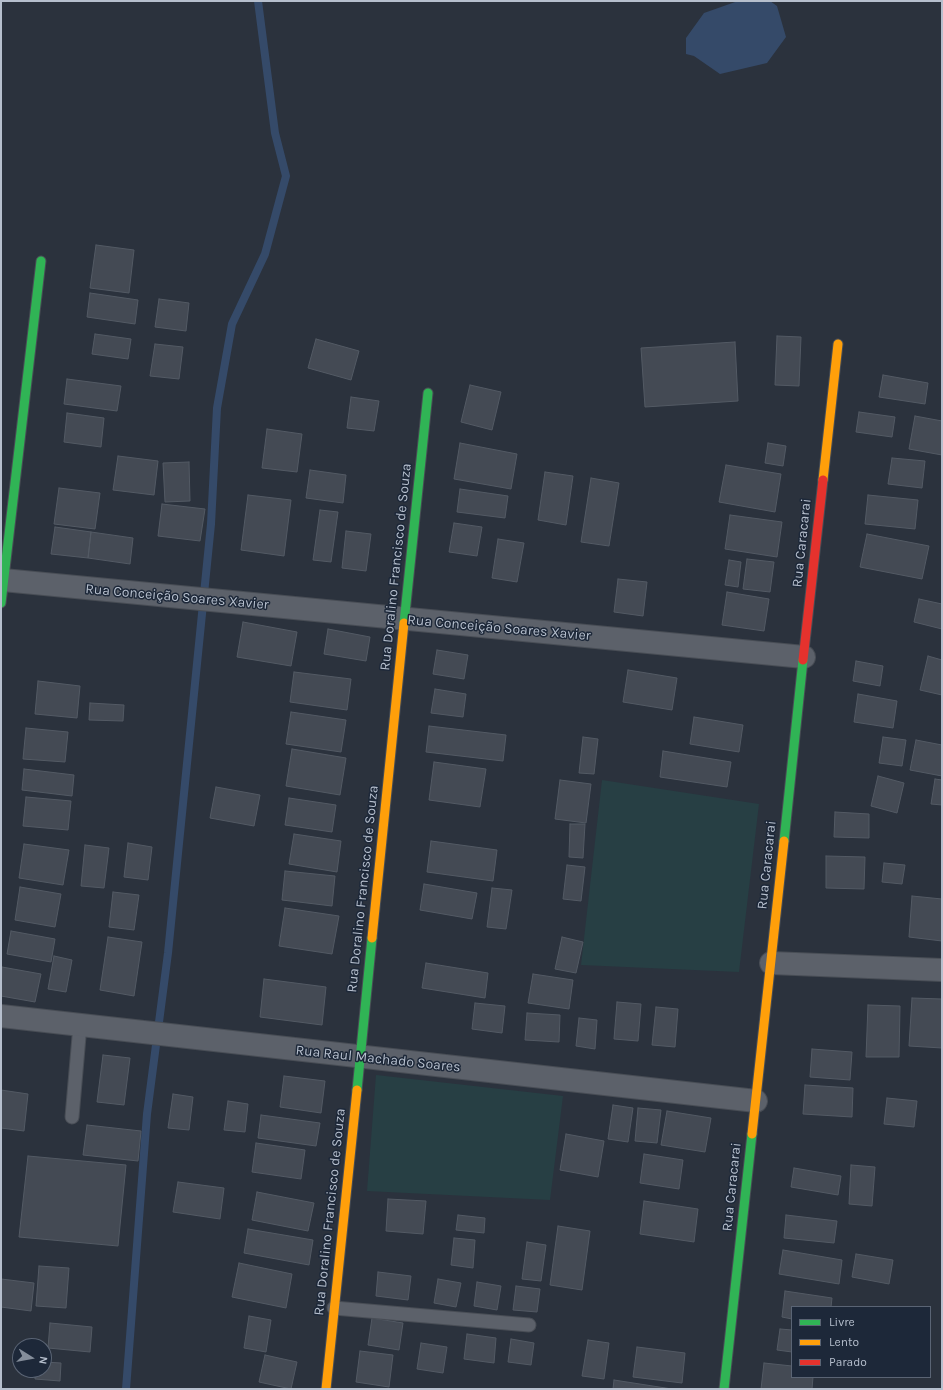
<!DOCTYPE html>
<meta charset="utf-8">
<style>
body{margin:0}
#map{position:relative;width:943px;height:1390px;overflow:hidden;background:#2b323d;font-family:Karla,sans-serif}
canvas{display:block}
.frame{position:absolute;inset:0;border:2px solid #b6bfcd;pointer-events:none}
.legend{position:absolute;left:791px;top:1306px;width:140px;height:72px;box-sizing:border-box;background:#1d2839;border:1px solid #5a6474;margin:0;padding:5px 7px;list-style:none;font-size:12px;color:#b6bfcd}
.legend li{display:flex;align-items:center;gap:8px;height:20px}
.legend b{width:20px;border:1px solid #5a6474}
.north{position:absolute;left:12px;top:1338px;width:40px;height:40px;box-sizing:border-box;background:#1d2839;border:1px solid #5a6474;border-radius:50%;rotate:101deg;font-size:11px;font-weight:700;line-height:16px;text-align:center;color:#b6bfcd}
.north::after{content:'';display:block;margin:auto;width:14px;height:18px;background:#858e9b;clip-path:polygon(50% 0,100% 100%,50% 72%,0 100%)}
</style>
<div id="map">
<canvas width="943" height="1390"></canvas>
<div class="frame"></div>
<ul class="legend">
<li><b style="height:5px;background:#30b455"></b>Livre</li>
<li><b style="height:5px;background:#ff9f0a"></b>Lento</li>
<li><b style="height:5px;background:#e5322d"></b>Parado</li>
</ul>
<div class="north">N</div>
</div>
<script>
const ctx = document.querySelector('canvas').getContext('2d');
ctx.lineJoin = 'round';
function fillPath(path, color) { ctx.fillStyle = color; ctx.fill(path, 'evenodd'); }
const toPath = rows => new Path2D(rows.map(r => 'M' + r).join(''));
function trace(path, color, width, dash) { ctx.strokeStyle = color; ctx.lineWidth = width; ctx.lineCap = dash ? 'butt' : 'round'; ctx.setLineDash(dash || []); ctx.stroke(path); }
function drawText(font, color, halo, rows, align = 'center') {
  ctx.font = font + ' Karla,sans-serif'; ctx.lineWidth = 3; ctx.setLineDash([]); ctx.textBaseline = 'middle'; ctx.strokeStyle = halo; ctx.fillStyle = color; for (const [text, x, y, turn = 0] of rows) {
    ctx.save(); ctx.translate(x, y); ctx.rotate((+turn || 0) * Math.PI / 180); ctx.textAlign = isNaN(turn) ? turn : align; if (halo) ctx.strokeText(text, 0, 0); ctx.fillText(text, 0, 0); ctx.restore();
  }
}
const green = toPath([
 [602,780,759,804,739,972,581,965],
 [376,1075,563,1096,550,1200,367,1191]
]);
const water = toPath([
 [738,1,770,1,777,6,786,37,767,63,720,74,694,56,686,54,686,38,704,13]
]);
const stream = toPath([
 [126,1389,147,1114,168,953,211,524,217,408,232,324,265,254,286,176,275,133,258,1]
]);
const building = toPath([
 [96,245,134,250,129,293,90,288,96,245],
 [90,293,138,300,135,324,87,317,90,293],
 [159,299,189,303,186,331,155,327,159,299],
 [95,334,131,339,128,359,92,354,95,334],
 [777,336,801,337,799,386,775,385,777,336],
 [316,339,359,351,351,380,308,368,316,339],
 [735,342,738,401,645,407,641,348,735,342],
 [155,344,183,347,179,379,150,376,155,344],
 [883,375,928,383,925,404,879,397,883,375],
 [67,379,121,386,117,411,64,404,67,379],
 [470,385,501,392,492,430,461,422,470,385],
 [351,397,379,401,374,431,347,428,351,397],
 [859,412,895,417,892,437,856,432,859,412],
 [67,413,104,418,101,447,64,442,67,413],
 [915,416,942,421,942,455,909,449,915,416],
 [267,429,302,434,297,472,262,468,267,429],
 [460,443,517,454,511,489,454,479,460,443],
 [768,443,786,446,783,466,765,463,768,443],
 [118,456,158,461,154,495,113,490,118,456],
 [892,458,925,461,922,488,888,484,892,458],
 [189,462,190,501,165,502,163,463,189,462],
 [726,465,781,474,775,512,719,502,726,465],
 [310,470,346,475,343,503,306,498,310,470],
 [545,472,573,476,566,525,538,520,545,472],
 [591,478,619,483,609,546,581,542,591,478],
 [59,488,100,493,95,529,54,524,59,488],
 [460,489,508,496,505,518,457,512,460,489],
 [248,495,291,500,284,556,241,550,248,495],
 [868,495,918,500,915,529,865,524,868,495],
 [162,504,205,509,200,541,158,536,162,504],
 [320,510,338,512,331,562,313,560,320,510],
 [730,515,782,522,777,557,725,549,730,515],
 [454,523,482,527,477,556,449,552,454,523],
 [55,527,91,532,88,558,51,554,55,527],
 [346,531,371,534,366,571,342,568,346,531],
 [91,532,133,538,130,564,88,558,91,532],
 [867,534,929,546,922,579,860,567,867,534],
 [498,539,524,543,517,582,492,578,498,539],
 [747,559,774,562,770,592,743,589,747,559],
 [729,560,741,562,738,587,725,585,729,560],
 [618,579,647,582,643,616,614,612,618,579],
 [727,592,769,599,764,631,722,625,727,592],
 [919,599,942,604,942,629,914,622,919,599],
 [243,622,297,632,291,666,237,657,243,622],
 [328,629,370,637,366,661,324,654,328,629],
 [437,650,468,655,464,679,433,674,437,650],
 [928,656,942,660,942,695,920,690,928,656],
 [856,661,883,666,880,686,853,681,856,661],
 [628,670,677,678,672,710,623,702,628,670],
 [294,672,351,679,347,710,290,702,294,672],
 [38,681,80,686,77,718,35,714,38,681],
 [435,689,466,694,463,717,431,713,435,689],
 [858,694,897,701,893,728,854,722,858,694],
 [90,703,124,705,123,721,89,720,90,703],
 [291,712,346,720,341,752,286,744,291,712],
 [694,717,743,725,739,752,690,744,694,717],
 [429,726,506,735,503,761,426,752,429,726],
 [26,728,68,732,65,762,23,759,26,728],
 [583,737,598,739,594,774,579,773,583,737],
 [883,737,906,740,902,766,879,763,883,737],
 [916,740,942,745,942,776,910,770,916,740],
 [292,749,346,758,340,795,286,786,292,749],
 [663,751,731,762,727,787,660,777,663,751],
 [434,762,486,769,480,807,429,800,434,762],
 [24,769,74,775,72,796,22,790,24,769],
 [878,776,904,783,897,813,871,806,878,776],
 [935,779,942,780,942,805,931,804,935,779],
 [560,780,591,784,586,823,555,819,560,780],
 [216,787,260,795,254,826,210,818,216,787],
 [26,797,71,801,68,830,23,826,26,797],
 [289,798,336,805,332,832,285,825,289,798],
 [835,812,869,814,869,838,834,837,835,812],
 [570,824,585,824,583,858,569,857,570,824],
 [294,834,341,841,337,872,289,864,294,834],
 [431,841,497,850,493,881,427,872,431,841],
 [128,843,152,847,148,880,124,877,128,843],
 [24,844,69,850,63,885,19,878,24,844],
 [85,845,109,848,104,888,81,886,85,845],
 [826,856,865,857,864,889,826,888,826,856],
 [884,863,905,865,902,884,882,882,884,863],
 [567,865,585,867,581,901,563,899,567,865],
 [285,871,335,876,332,906,282,900,285,871],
 [424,884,477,893,472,919,420,910,424,884],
 [20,887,61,894,55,927,15,920,20,887],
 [492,888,512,890,506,929,487,927,492,888],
 [113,892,139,895,134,930,109,927,113,892],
 [912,896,942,899,942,941,909,937,912,896],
 [285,908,339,916,332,954,279,946,285,908],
 [11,931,55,939,51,962,7,954,11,931],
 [108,937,142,942,134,996,100,990,108,937],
 [562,937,583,942,576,973,555,969,562,937],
 [54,956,72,960,66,992,48,989,54,956],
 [426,963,488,973,485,998,422,988,426,963],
 [2,967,41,974,35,1002,1,996,2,967],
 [533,974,573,980,569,1009,528,1003,533,974],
 [264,979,326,987,322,1025,260,1017,264,979],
 [912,998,942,999,942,1048,909,1046,912,998],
 [617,1002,641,1004,638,1041,614,1039,617,1002],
 [475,1003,505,1006,502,1033,472,1029,475,1003],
 [868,1005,900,1006,899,1057,866,1057,868,1005],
 [656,1007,678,1009,675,1047,652,1045,656,1007],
 [527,1013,560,1015,559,1042,525,1040,527,1013],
 [579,1018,597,1020,595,1049,576,1046,579,1018],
 [812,1049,852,1052,850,1080,810,1077,812,1049],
 [103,1055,130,1058,124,1105,97,1102,103,1055],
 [284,1076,325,1081,321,1113,280,1107,284,1076],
 [805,1085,853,1088,852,1117,803,1114,805,1085],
 [1,1090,28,1094,24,1131,1,1128,1,1090],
 [173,1094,193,1097,189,1130,168,1128,173,1094],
 [887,1098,917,1101,914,1127,884,1124,887,1098],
 [228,1101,248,1104,245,1132,224,1130,228,1101],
 [613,1105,633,1108,628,1142,608,1139,613,1105],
 [638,1108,661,1110,657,1143,635,1141,638,1108],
 [667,1111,711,1118,705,1152,661,1145,667,1111],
 [261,1115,320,1123,316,1146,258,1138,261,1115],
 [87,1125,141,1131,138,1161,83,1155,87,1125],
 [566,1134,604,1141,598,1177,560,1170,566,1134],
 [256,1143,305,1150,301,1179,252,1172,256,1143],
 [644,1154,683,1160,679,1189,640,1183,644,1154],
 [28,1156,126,1165,118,1246,19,1237,28,1156],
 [851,1165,875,1167,872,1206,849,1204,851,1165],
 [794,1168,841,1176,838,1195,791,1187,794,1168],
 [178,1182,224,1188,220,1219,173,1212,178,1182],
 [257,1192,314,1203,308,1231,252,1220,257,1192],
 [388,1199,426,1201,423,1234,386,1231,388,1199],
 [644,1201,698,1209,694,1242,640,1234,644,1201],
 [458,1215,485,1218,484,1233,456,1230,458,1215],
 [786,1215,837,1221,834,1243,784,1238,786,1215],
 [558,1226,590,1231,582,1290,550,1285,558,1226],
 [248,1229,313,1240,309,1265,244,1253,248,1229],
 [454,1238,475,1240,473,1268,451,1265,454,1238],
 [527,1242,546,1245,541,1281,522,1279,527,1242],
 [783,1250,842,1260,839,1284,779,1274,783,1250],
 [856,1254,893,1260,889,1284,852,1277,856,1254],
 [239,1263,292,1274,286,1308,232,1297,239,1263],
 [39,1266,69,1268,66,1308,36,1306,39,1266],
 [378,1272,411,1276,408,1300,376,1296,378,1272],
 [1,1279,34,1283,31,1311,1,1307,1,1279],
 [438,1279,461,1283,456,1307,434,1303,438,1279],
 [477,1282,501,1286,497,1310,474,1306,477,1282],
 [516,1286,540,1289,537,1312,513,1310,516,1286],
 [785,1291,832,1298,831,1307,792,1307,792,1319,782,1317,785,1291],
 [249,1316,271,1320,266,1352,244,1348,249,1316],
 [372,1318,403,1323,399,1350,368,1345,372,1318],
 [50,1323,92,1327,90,1352,48,1348,50,1323],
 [780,1329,792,1330,792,1352,777,1350,780,1329],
 [467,1334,496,1338,494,1363,464,1359,467,1334],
 [511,1339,534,1343,531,1365,508,1362,511,1339],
 [588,1340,609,1343,604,1379,582,1376,588,1340],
 [421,1343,447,1347,443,1373,417,1369,421,1343],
 [637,1347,685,1353,682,1383,633,1377,637,1347],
 [360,1351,393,1355,389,1387,356,1382,360,1351],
 [265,1355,297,1362,291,1389,259,1382,265,1355],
 [44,1362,61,1363,60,1381,35,1379,35,1370,44,1370,44,1362],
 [764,1363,792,1366,792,1377,813,1377,812,1389,761,1389,764,1363],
 [614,1380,672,1389,613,1389,614,1380]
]);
const lane = toPath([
 [72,1117,80,1025],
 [334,1308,529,1325]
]);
const street = toPath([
 [3,580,804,657],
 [771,963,942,970],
 [1,1016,756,1101]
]);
const fast = toPath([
 [1,603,41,261],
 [404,623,428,393],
 [784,841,803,660],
 [357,1090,372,938],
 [724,1389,752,1134]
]);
const slow = toPath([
 [823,480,838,344],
 [372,938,404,623],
 [752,1134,784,841],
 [326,1389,357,1090]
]);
const jam = toPath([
 [803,660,823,480]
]);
const streetNames = [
 ["Rua Caracarai",802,543,-84],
 ["Rua Doralino Francisco de Souza",396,567,-84],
 ["Rua Conceição Soares Xavier",177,597,5],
 ["Rua Conceição Soares Xavier",499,628,5],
 ["Rua Caracarai",767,865,-84],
 ["Rua Doralino Francisco de Souza",363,889,-84],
 ["Rua Raul Machado Soares",378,1059,6],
 ["Rua Caracarai",732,1187,-84],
 ["Rua Doralino Francisco de Souza",330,1212,-84]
];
fillPath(green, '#273f44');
fillPath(water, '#354a69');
trace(stream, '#354a69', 8);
fillPath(building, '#444a54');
trace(building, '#535a64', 1);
trace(lane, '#484d55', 15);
trace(street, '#484d55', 24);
trace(fast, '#484d55', 11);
trace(slow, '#484d55', 11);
trace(jam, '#484d55', 11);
trace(lane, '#5c616a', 13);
trace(street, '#5c616a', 22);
trace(fast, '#30b455', 9);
trace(slow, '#ff9f0a', 9);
trace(jam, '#e5322d', 9);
drawText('14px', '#b6bfcd', '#1d2839', streetNames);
</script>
